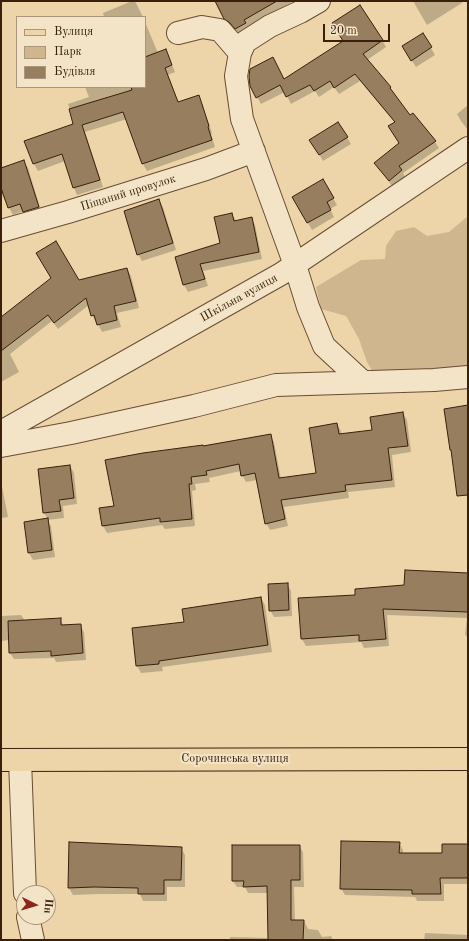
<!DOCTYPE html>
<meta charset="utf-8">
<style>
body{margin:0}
#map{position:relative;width:469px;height:941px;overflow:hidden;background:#edd5a9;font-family:"Old Standard TT",serif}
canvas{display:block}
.frame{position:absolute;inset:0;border:2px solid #3a200c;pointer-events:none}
.legend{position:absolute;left:16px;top:16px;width:130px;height:72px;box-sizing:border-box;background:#f3e4c7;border:1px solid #a9967c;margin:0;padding:5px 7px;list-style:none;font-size:12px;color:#3a200c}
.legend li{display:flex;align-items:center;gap:8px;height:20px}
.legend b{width:20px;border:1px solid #a9967c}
.north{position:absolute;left:16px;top:885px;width:40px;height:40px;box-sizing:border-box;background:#f3e4c7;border:1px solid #a9967c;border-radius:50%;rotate:95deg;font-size:11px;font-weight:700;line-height:16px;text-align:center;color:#3a200c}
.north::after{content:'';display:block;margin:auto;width:14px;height:18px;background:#8f2418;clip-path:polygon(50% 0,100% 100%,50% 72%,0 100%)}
.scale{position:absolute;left:323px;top:24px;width:67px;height:18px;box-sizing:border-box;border:2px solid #3a200c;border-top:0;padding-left:5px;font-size:12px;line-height:14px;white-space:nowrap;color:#3a200c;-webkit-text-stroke:3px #f3e4c7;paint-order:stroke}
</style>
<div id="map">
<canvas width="469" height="941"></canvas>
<div class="frame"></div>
<ul class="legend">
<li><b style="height:5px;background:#edd5a9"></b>Вулиця</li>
<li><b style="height:11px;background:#cfb68e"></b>Парк</li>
<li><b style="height:11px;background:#977e5e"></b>Будівля</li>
</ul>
<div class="north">Пн</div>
<div class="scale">20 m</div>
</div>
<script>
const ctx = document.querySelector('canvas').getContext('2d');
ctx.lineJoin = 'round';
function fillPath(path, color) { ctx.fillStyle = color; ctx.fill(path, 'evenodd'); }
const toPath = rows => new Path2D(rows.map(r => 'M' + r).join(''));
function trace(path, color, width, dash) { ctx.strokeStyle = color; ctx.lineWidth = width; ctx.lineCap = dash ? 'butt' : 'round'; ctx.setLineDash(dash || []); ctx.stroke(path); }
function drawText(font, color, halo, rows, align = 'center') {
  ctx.font = font + ' "Old Standard TT",serif'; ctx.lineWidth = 4; ctx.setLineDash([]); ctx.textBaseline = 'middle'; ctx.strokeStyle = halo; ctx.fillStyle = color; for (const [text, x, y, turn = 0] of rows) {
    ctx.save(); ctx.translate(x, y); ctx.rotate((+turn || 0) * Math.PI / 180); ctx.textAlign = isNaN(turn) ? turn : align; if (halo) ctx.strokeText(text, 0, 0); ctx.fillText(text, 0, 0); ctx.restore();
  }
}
const green = toPath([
 [468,216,468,368,377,379,367,362,359,339,346,316,321,309,316,287,361,260,385,259,386,246,396,231,414,227,427,236,449,232]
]);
const shadow = toPath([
 [132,1,135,1,143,17,104,17,103,13],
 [227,1,292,1,292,2,248,27,249,30,240,35,234,29,229,26,225,18],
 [413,1,461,1,462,3,427,25],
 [145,22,158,53,165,50,169,57,175,72,168,75,179,103,199,96,202,103,212,133,211,134,215,147,147,171,143,164,127,119,85,132,103,187,77,195,74,188,65,161,38,171,34,164,26,141,75,124,68,104,89,97,85,87,145,87],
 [423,34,435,55,416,67,407,53],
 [382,40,386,47,367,60,390,88,410,117,413,115,435,142,439,148,403,173,405,177,393,187,380,170,400,143,395,123,360,81,339,94,334,87,319,97,315,91,291,104,285,92,261,104,257,97,284,80],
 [468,105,468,130,461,121,457,114],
 [338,123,351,144,323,161,311,140],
 [24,162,28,168,42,214,28,218,23,211,13,215,3,197,1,191,1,169],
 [323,181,337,205,330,209,334,217,312,230,293,197],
 [159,201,163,207,176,250,142,261,138,254],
 [232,214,236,221,251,218,255,225,262,259,203,271,208,286,188,292,184,285,176,257,221,244],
 [127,269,131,276,139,308,117,313,121,327,102,332,97,322,96,322,92,315,89,305,58,329,52,321,10,354,19,372,1,382,1,318,78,281],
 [403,413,407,420,411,452,392,455,395,487,348,492,349,498,284,507,288,526,270,530,266,523,257,480,246,482,242,475,241,471,209,478,210,482,195,484,196,490,192,491,195,526,165,529,162,525,107,533,103,526,101,509,115,507,202,446,270,435,274,442,281,479,318,474,337,424,341,431,342,435,373,431],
 [70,466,74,473,77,504,63,506,64,518,47,520,51,526,55,557,33,560,29,553,25,522,48,519,44,513,39,470],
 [1,481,8,517,1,518],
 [468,582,468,639,465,634,467,618,387,615,389,646,364,648,361,642,306,646,302,639,356,596],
 [287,584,291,591,292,616,274,617,270,610],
 [261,598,265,605,272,652,162,667,163,671,141,673,137,666,133,629,185,623],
 [21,615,25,621,60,619,64,626,80,625,84,632,86,660,56,662,54,658,14,659,10,653,9,640,1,641,1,616],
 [399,843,403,850,403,854,442,854,468,845,468,884,444,884,444,901,417,901,415,897,345,895,341,888],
 [299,846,303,852,304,887,294,887,295,921,304,921,308,929,318,930,322,937,331,936,333,940,230,940,230,937,269,938,268,893,248,893,245,887,237,887,233,881],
 [181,848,185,855,185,887,167,887,167,901,143,901,140,894,99,894,73,895,69,888],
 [425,933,468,935,468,940,424,940]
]);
const building = toPath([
 [215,1,277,1,244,20,246,23,235,29,229,22,224,19,215,1],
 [360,5,383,40,363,54,391,87,390,88,410,115,413,113,436,141,399,166,402,170,389,181,374,163,399,143,388,126,395,122,355,74,334,88,330,81,314,91,310,85,286,97,280,85,256,98,250,86,249,76,250,69,273,57,284,79,343,41,332,23,360,5],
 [423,33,432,47,411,61,402,46,423,33],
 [166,49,172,65,165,68,178,102,199,95,209,126,208,127,212,140,142,164,123,112,82,125,100,180,73,188,62,154,33,164,24,141,73,124,69,109,132,90,131,87,145,87,145,57,166,49],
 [338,122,348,137,319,155,309,140,338,122],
 [24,160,39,207,23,212,20,204,8,208,1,188,1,168,24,160],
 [323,179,334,198,327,202,331,210,307,223,292,197,323,179],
 [159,199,173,243,137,255,124,211,159,199],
 [232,213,234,221,252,217,259,252,200,264,205,279,183,285,175,257,220,243,214,217,232,213],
 [56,241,79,280,127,268,136,301,114,306,117,320,97,325,94,315,91,316,86,298,54,323,48,315,1,351,1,317,51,278,36,253,56,241],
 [468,405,468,495,457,496,451,450,450,450,444,409,468,405],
 [403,412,408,446,388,448,392,480,345,485,346,491,281,500,285,519,265,524,255,473,241,476,239,464,206,471,207,475,191,477,192,484,189,484,192,519,160,522,160,518,102,526,99,508,114,506,105,460,143,453,203,445,203,446,271,434,279,478,316,473,309,428,337,423,339,434,372,430,370,417,403,412],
 [70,465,74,498,59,500,61,511,43,513,38,469,70,465],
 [48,518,52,550,28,553,24,522,48,518],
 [405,570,468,573,468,612,383,609,386,639,359,641,359,635,301,639,298,598,355,595,355,589,404,585,405,570],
 [288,583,289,610,269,611,268,584,288,583],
 [261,597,268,645,159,661,159,664,136,666,132,628,184,622,182,609,261,597],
 [61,618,61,625,81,624,83,653,51,656,51,651,9,653,8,621,61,618],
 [341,841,400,842,399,853,442,853,442,844,468,844,468,878,440,878,441,894,412,894,412,890,340,889,341,841],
 [69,842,182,847,181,880,164,880,164,894,138,894,138,888,94,887,68,888,69,842],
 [232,845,300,845,300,880,291,880,291,920,304,920,303,940,268,940,267,886,243,887,244,881,232,881,232,845]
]);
const minor = toPath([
 [319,1,300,12,270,26,245,42,240,53,236,76,242,119,295,265,308,307,324,346,363,382],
 [178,33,202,27,220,30,240,53],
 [1,231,68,212,206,169,254,151],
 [1,432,281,274,468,148],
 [1,446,71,433,194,406,276,385,434,380,468,377],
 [20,760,25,893],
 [28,917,33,940]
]);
const major = toPath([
 [1,760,468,759]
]);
const streetNames = [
 ["Піщаний провулок",128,193,-17],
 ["Шкільна вулиця",239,298,-29],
 ["Сорочинська вулиця",235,759]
];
fillPath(green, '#cfb68e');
fillPath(shadow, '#0003');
fillPath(building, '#977e5e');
trace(building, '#3a200c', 1);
trace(minor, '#674d33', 24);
trace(major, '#3a200c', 24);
trace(minor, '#f3e4c7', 22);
trace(major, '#edd5a9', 22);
drawText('12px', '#3a200c', '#f3e4c7', streetNames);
</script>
